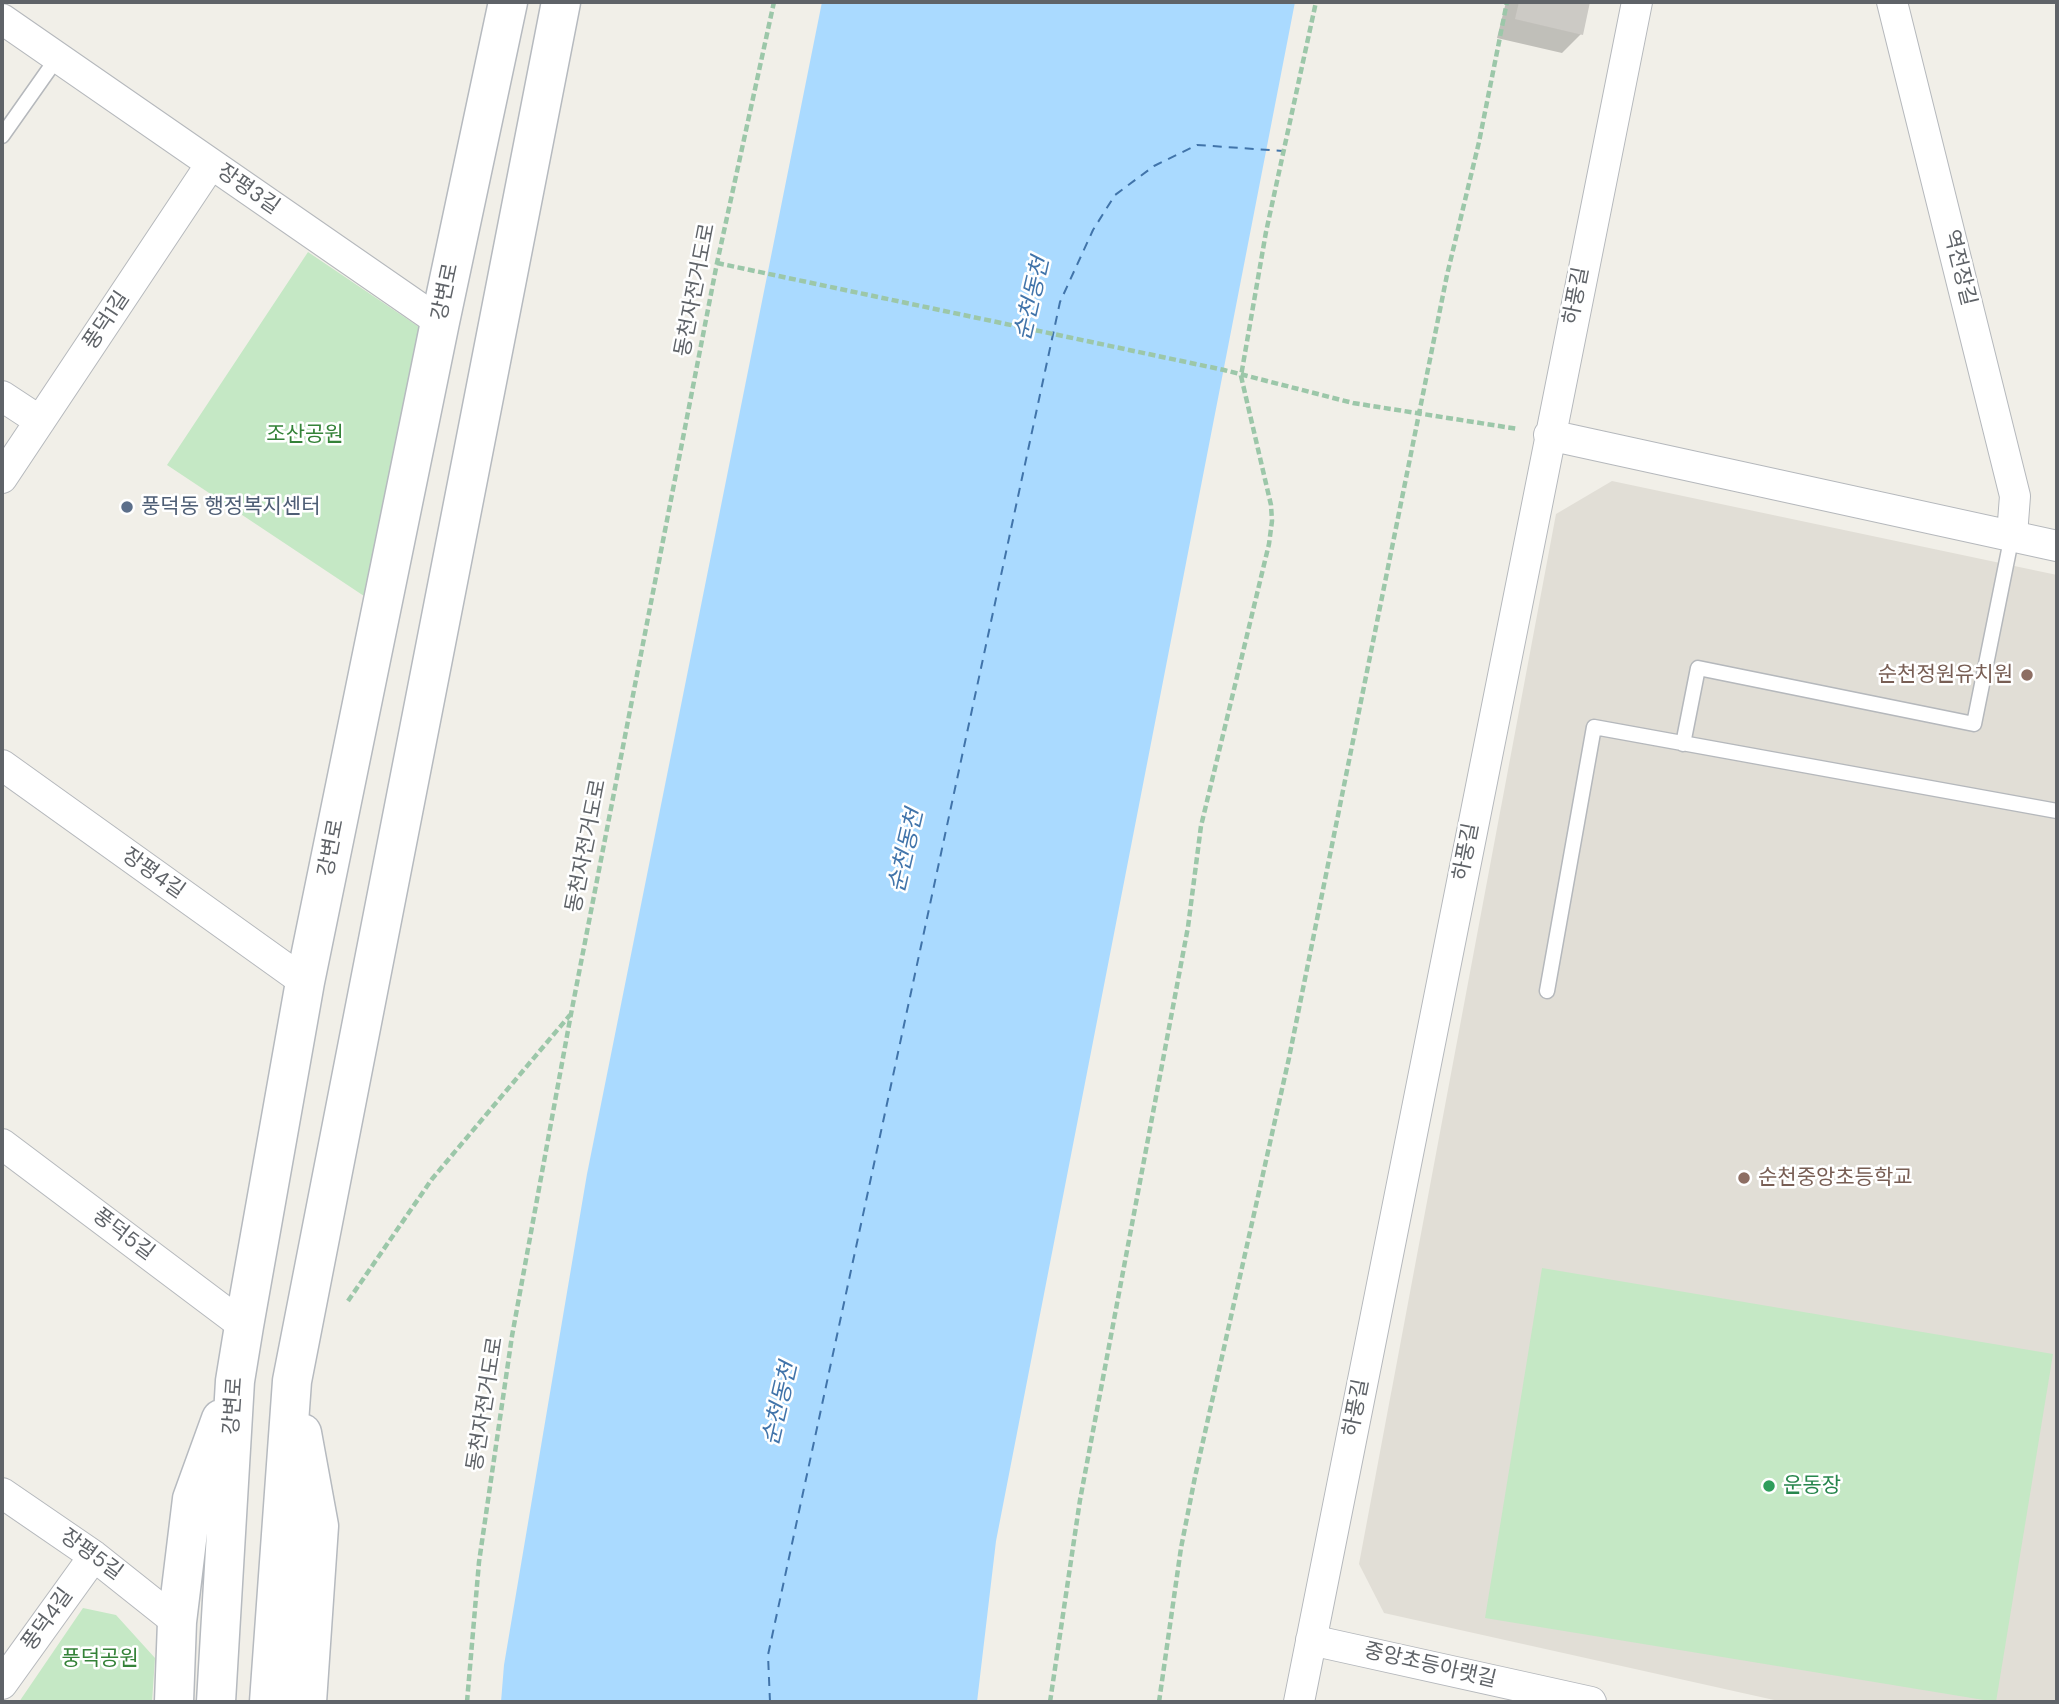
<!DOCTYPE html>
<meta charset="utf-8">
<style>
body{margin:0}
#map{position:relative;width:2059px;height:1704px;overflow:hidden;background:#f1efe8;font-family:"DM Sans",sans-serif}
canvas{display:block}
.frame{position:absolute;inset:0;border:4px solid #5f6368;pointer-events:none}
</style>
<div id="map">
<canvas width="2059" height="1704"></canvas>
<div class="frame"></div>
</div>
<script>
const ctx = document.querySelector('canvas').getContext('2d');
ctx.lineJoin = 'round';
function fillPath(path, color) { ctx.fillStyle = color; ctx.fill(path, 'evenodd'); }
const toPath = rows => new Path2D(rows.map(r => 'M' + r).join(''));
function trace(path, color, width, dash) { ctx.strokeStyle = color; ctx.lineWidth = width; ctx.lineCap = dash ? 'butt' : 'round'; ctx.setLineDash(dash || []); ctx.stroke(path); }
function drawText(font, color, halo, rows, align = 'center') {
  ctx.font = font + ' "DM Sans","Noto Sans KR",sans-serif'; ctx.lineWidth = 5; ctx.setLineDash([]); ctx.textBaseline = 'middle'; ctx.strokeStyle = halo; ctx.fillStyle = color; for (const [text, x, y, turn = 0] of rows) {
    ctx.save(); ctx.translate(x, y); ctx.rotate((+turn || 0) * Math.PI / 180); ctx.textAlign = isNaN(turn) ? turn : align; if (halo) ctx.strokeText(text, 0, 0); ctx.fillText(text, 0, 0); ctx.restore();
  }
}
const education = toPath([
 [1612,481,2057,575,2057,1702,1783,1702,1384,1613,1359,1564,1556,514]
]);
const green = toPath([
 [308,252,428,333,373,602,167,465],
 [1542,1268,2053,1354,1996,1702,1485,1618],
 [83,1608,116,1615,155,1658,152,1702,19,1702]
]);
const water = toPath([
 [822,2,1295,2,996,1541,977,1702,501,1702,504,1665,587,1174]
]);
const shadow = toPath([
 [1506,2,1589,2,1581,34,1562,53,1497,38]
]);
const ferry = toPath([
 [770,1702,768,1655,1060,302,1093,230,1115,195,1154,166,1197,145,1283,151]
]);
const building = toPath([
 [1519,2,1590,2,1583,35,1515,19]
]);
const path = toPath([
 [717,263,1224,370,1353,403,1518,429],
 [348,1301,432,1179,570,1015],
 [467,1702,479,1562,512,1336,571,1014,717,263,774,2],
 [1050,1702,1080,1500,1188,927,1201,826,1269,544,1272,521,1271,505,1241,376,1266,232,1316,2],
 [1159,1702,1181,1548,1195,1477,1289,1058,1447,275,1479,142,1507,2]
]);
const service = toPath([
 [2,136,57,58],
 [1683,744,1698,668,1974,724,2012,535],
 [1547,991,1594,727,2057,811]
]);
const minor = toPath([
 [1892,2,2015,496,2012,535],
 [2,19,440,322],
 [2,396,40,421],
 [1549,435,2057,546],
 [2,478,211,164],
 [2,765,305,982],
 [2,1144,244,1326],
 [2,1493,94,1556,177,1622],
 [1311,1640,1591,1702],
 [2,1684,94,1556],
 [1299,1702,1637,2]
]);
const secondary = toPath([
 [302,1433,319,1526,307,1702],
 [174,1702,177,1622,192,1499,221,1419],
 [216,1702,235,1381,244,1326,305,982,440,322,508,2],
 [269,1702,292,1381,561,2]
]);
const markers = [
 [127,507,7,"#5c6f8a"],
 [2027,675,7,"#8d6e63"],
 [1744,1178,7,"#8d6e63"],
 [1769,1486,7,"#2e9e5b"]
];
const streetNames = [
 ["장평3길",248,190,35],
 ["역전장길",1959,268,76],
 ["동천자전거도로",696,290,-79],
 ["강변로",446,292,-78],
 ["하풍길",1577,296,-79],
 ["풍덕1길",107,321,-56],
 ["동천자전거도로",587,846,-79],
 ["강변로",332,848,-79],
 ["하풍길",1467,852,-79],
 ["장평4길",153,874,35],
 ["풍덕5길",123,1235,37],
 ["동천자전거도로",486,1404,-81],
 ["강변로",234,1406,-86],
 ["하풍길",1357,1408,-79],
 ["장평5길",91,1555,36],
 ["풍덕4길",48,1620,-54],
 ["중앙초등아랫길",1430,1666,13]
];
const parkNames = [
 ["조산공원",305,435],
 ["풍덕공원",100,1659]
];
const serviceNames = [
 ["풍덕동 행정복지센터",141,507]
];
const educationNames = [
 ["순천정원유치원",2013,675],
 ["순천중앙초등학교",1758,1178,"left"]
];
const leisureNames = [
 ["운동장",1783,1486]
];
const waterNames = [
 ["순천동천",1033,299,-77],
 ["순천동천",907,851,-77],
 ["순천동천",781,1404,-77]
];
fillPath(education, '#e1ded6');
fillPath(green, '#c5e8c5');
fillPath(water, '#aadaff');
fillPath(shadow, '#0003');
trace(ferry, '#4174aa', 2, [9, 7]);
fillPath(building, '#cccac5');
trace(service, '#b5b8bc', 17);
trace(minor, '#b5b8bc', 32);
trace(secondary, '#b6babf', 41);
trace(path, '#9cc7a9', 4.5, [7, 3.5]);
trace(service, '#fff', 14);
trace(minor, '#fff', 30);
trace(secondary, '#fff', 38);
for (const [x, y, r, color] of markers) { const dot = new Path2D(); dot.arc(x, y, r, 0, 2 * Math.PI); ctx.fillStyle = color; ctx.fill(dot); trace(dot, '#fff', 2.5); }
drawText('21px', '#5f6368', '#fff', streetNames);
drawText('21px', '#348238', '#fff', parkNames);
drawText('21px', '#4e5e75', '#fff', serviceNames, 'left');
drawText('21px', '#785e54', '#fff', educationNames, 'right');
drawText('21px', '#27864d', '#fff', leisureNames, 'left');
drawText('italic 23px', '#4174aa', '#fff', waterNames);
</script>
